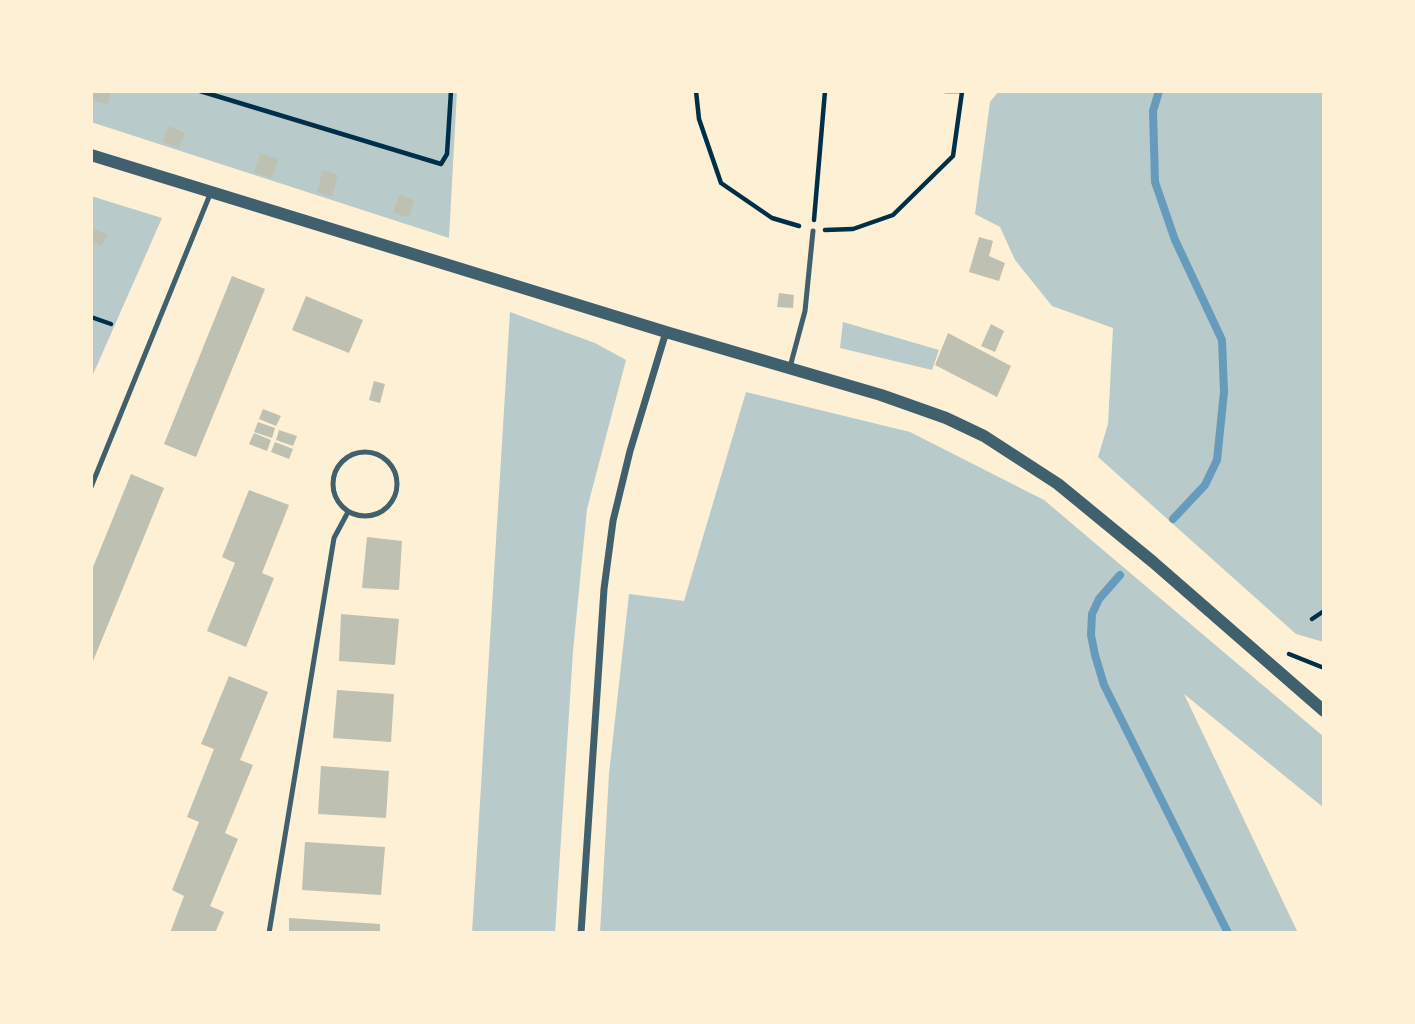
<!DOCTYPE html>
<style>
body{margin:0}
#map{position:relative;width:1415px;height:1024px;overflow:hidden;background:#fdf0d5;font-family:"Exo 2",sans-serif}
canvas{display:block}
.frame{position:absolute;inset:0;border:93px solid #fdf0d5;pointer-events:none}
</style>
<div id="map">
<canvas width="1415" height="1024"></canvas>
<div class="frame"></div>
</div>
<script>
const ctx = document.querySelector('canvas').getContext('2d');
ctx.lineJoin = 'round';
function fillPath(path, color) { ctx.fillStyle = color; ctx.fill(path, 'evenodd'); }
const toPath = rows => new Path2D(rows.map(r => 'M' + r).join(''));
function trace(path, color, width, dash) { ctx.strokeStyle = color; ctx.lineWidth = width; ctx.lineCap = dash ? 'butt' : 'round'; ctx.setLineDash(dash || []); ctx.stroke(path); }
const green = toPath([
 [91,91,457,91,449,238,91,122],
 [999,91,1324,91,1324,642,1296,634,1098,457,1108,424,1113,328,1052,306,1015,260,1000,227,975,214,990,102],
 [91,196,162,218,91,379],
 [510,312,595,343,626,360,587,509,573,651,555,933,472,933],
 [843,322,939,350,932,370,840,348],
 [746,392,910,432,1044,500,1324,737,1324,808,1184,694,1298,933,600,933,609,774,629,594,684,601]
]);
const stream = toPath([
 [1159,91,1153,111,1155,182,1175,240,1222,340,1224,392,1217,460,1205,485,1173,519],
 [1120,575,1099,599,1092,614,1091,635,1095,655,1104,685,1228,933]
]);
const building = toPath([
 [91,91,110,93,108,104,91,100],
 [169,126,185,133,179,148,163,142],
 [261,153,278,159,272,178,254,172],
 [323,170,338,175,332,197,317,192],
 [399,195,414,200,409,217,393,213],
 [94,229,107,234,102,246,91,241],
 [979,237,993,241,989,256,1005,263,999,281,969,272],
 [232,276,265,289,196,457,164,444],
 [779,293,794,295,793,308,777,307],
 [306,296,363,320,349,353,292,330],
 [991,324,1004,331,995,352,981,346],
 [948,333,1011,366,997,397,935,365],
 [374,381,385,384,380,403,369,400],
 [263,409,281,416,276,426,259,419],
 [258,422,275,428,272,438,254,432],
 [279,430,297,436,293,446,276,440],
 [254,433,271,440,267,451,249,444],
 [275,442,293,449,289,459,271,452],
 [131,474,164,488,91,666,91,572],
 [249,490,289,505,262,573,274,578,246,647,207,631,235,563,222,557],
 [367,537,402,541,399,590,362,588],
 [341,614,399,619,395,665,339,661],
 [229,676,268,692,240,760,253,765,225,833,238,839,210,906,224,912,215,933,170,933,184,896,172,890,199,822,187,817,214,749,201,744],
 [337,690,394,694,391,742,333,738],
 [321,766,389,771,386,818,318,814],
 [305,842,385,847,381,895,302,890],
 [289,918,380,924,380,933,289,933]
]);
const path = toPath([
 [200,91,441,164,447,154,451,91],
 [696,91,699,119,721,183,772,218,799,226],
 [945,91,963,91],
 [814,220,825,91],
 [825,230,853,229,893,215,953,156,962,92],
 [91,317,111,324],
 [1312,619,1324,611],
 [1289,654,1324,668]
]);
const service = toPath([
 [790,367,805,311,813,231],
 '333 484a32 32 0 1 1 64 0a32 32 0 1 1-64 0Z',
 [91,487,211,192],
 [269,933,334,538,348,512]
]);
const minor = toPath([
 [581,933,604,589,613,521,630,451,666,332]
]);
const tertiary = toPath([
 [91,155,666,332,881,395,946,418,984,436,1058,484,1153,562,1324,711]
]);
fillPath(green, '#b9caca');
trace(stream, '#669bbc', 8);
fillPath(building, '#bec0b2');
trace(path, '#003049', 4.5);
trace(service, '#3f606c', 5);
trace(minor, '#3f606c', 7);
trace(tertiary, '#3f606c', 12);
</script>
